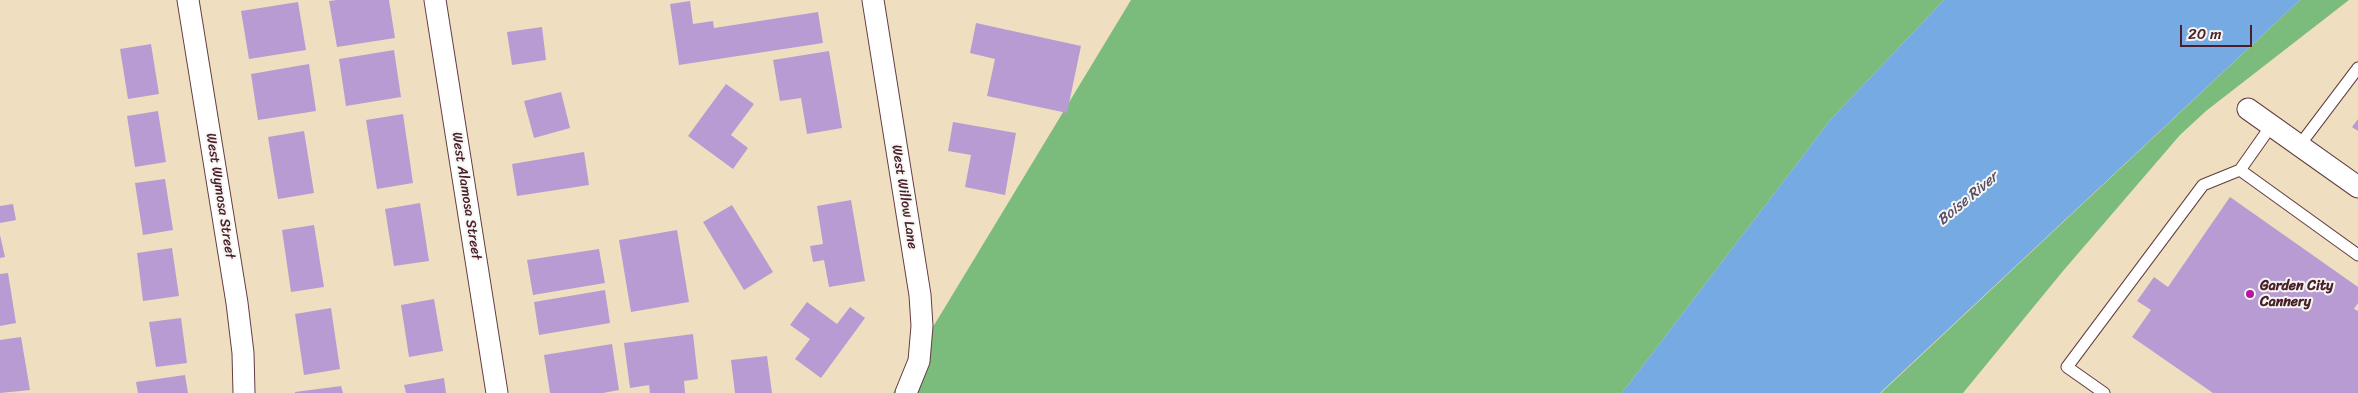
<!DOCTYPE html>
<style>
body{margin:0}
#map{position:relative;width:2358px;height:393px;overflow:hidden;background:#efdfc0;font-family:Sriracha,sans-serif}
canvas{display:block}
.scale{position:absolute;left:2180px;top:25px;width:72px;height:22px;box-sizing:border-box;border:2px solid #4a1f2b;border-top:0;padding-left:6px;font-size:15px;line-height:18px;white-space:nowrap;color:#4a1f2b;-webkit-text-stroke:4px #f6f6f2;paint-order:stroke}
</style>
<div id="map">
<canvas width="2358" height="393"></canvas>
<div class="scale">20 m</div>
</div>
<script>
const ctx = document.querySelector('canvas').getContext('2d');
ctx.lineJoin = 'round';
function fillPath(path, color) { ctx.fillStyle = color; ctx.fill(path, 'evenodd'); }
const toPath = rows => new Path2D(rows.map(r => 'M' + r).join(''));
function trace(path, color, width, dash) { ctx.strokeStyle = color; ctx.lineWidth = width; ctx.lineCap = dash ? 'butt' : 'round'; ctx.setLineDash(dash || []); ctx.stroke(path); }
function drawText(font, color, halo, rows, align = 'center') {
  ctx.font = font + ' Sriracha,sans-serif'; ctx.lineWidth = 4; ctx.setLineDash([]); ctx.textBaseline = 'middle'; ctx.strokeStyle = halo; ctx.fillStyle = color; for (const [text, x, y, turn = 0] of rows) {
    ctx.save(); ctx.translate(x, y); ctx.rotate((+turn || 0) * Math.PI / 180); ctx.textAlign = isNaN(turn) ? turn : align; if (halo) ctx.strokeText(text, 0, 0); ctx.fillText(text, 0, 0); ctx.restore();
  }
}
const forest = toPath([
 [1131,0,1944,0,1831,119,1622,393,893,393],
 [2300,0,2349,0,2206,111,2180,135,2063,271,1963,393,1881,393]
]);
const water = toPath([
 [1944,0,2300,0,1880,393,1622,393,1831,119]
]);
const building = toPath([
 [337,0,389,0,395,38,337,47,329,1],
 [690,1,693,24,713,21,714,28,818,12,823,43,679,65,670,4],
 [298,2,306,50,249,59,241,11],
 [976,23,1081,46,1067,113,987,96,995,59,970,53],
 [542,27,546,60,512,65,507,32],
 [151,44,159,94,128,99,120,49],
 [394,50,401,97,346,106,339,59],
 [829,51,842,128,807,134,801,98,780,101,773,60],
 [309,64,316,111,258,120,251,74],
 [726,84,754,104,731,135,748,148,733,169,688,136],
 [561,92,570,128,534,138,524,101],
 [158,111,166,162,135,167,127,116],
 [403,114,413,183,377,189,366,120],
 [2358,119,2358,131,2352,127],
 [953,122,1016,133,1005,195,965,187,971,155,948,151],
 [304,131,314,193,278,199,268,137],
 [584,152,589,185,517,196,512,164],
 [165,179,173,230,143,235,135,183],
 [2230,197,2358,287,2358,303,2354,309,2358,311,2358,393,2213,393,2132,337,2151,310,2137,301,2154,277,2168,287],
 [851,200,865,281,829,287,824,260,813,262,810,246,823,244,817,206],
 [420,203,429,261,394,266,385,209],
 [13,204,16,220,0,223,0,206],
 [732,205,773,272,744,290,703,222],
 [314,225,324,287,291,292,282,230],
 [677,230,689,302,631,312,619,240],
 [0,235,5,257,0,258],
 [172,248,179,296,143,301,137,253],
 [599,249,605,283,533,295,527,260],
 [8,273,16,323,0,326,0,274],
 [605,290,610,323,539,335,534,302],
 [434,299,443,351,409,357,401,305],
 [807,302,837,324,850,307,865,318,821,378,795,359,810,339,790,325],
 [331,308,340,369,304,375,295,314],
 [181,318,187,363,156,367,149,322],
 [693,334,698,379,684,381,685,393,650,393,649,385,630,388,624,343],
 [21,337,30,390,0,393,0,340],
 [612,344,619,390,603,393,550,393,544,355],
 [767,356,772,393,735,393,731,360],
 [185,375,188,393,138,393,136,382],
 [444,378,446,393,406,393,404,385],
 [341,386,343,393,295,393,295,392]
]);
const lane = toPath([
 [2271,126,2240,170,2358,255],
 [2299,146,2358,68],
 [2104,393,2067,367,2203,185,2240,170]
]);
const street = toPath([
 [188,0,237,303,243,353,244,393],
 [435,0,497,393],
 [873,0,920,295,922,326,919,361,906,393],
 [2248,109,2358,187]
]);
const markers = [
 [2250,294,5,"#b5179e"]
];
const streetNames = [
 ["West Wymosa Street",220,196,81],
 ["West Alamosa Street",466,196,81],
 ["West Willow Lane",904,197,81]
];
const poiNames = [
 ["Garden City",2260,286],
 ["Cannery",2260,302]
];
const waterNames = [
 ["Boise River",1968,199,-40]
];
fillPath(forest, '#7bbc7d');
fillPath(water, '#76aae3');
fillPath(building, '#b89bd2');
trace(lane, '#633c41', 13);
trace(street, '#633c41', 23);
trace(lane, '#fff', 11);
trace(street, '#fff', 21);
for (const [x, y, r, color] of markers) { const dot = new Path2D(); dot.arc(x, y, r, 0, 2 * Math.PI); ctx.fillStyle = color; ctx.fill(dot); trace(dot, '#f6f6f2', 2); }
drawText('14px', '#4a1f2b', '#f6f6f2', streetNames);
drawText('bold 14px', '#4a1f2b', '#f6f6f2', poiNames, 'left');
drawText('italic 15px', '#59506b', '#f6f6f2', waterNames);
</script>
